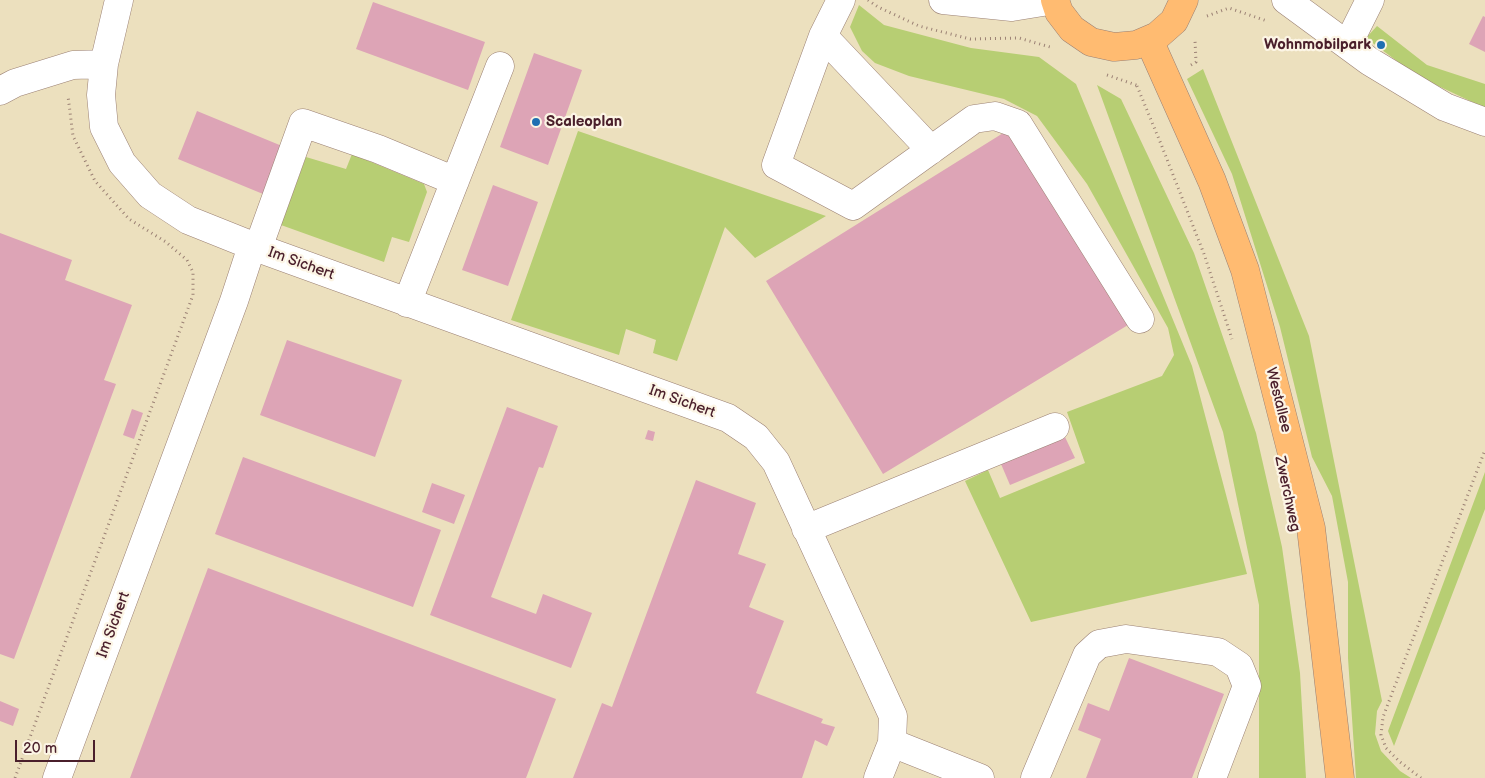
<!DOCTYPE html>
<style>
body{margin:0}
#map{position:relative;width:1485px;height:778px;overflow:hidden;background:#ece0be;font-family:"Balsamiq Sans",sans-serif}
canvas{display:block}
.scale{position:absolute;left:15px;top:740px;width:80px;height:22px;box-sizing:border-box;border:2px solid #4a1f2b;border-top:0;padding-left:6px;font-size:15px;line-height:18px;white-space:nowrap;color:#4a1f2b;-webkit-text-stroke:4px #fcf5e5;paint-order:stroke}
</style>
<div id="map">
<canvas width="1485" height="778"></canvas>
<div class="scale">20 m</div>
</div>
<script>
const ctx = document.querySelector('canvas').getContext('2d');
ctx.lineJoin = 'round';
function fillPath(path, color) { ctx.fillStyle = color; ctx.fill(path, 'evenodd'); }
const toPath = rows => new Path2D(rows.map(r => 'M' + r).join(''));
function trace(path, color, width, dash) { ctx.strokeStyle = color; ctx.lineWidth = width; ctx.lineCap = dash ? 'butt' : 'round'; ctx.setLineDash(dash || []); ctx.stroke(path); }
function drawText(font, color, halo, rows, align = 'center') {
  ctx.font = font + ' "Balsamiq Sans",sans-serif'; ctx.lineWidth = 4.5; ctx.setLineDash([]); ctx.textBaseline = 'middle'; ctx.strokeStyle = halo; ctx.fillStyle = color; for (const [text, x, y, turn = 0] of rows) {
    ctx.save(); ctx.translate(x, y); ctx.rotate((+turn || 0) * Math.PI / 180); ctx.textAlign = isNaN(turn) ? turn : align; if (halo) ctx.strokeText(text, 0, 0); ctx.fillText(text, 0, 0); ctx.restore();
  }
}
const green = toPath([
 [859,5,884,25,971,48,1039,57,1076,84,1192,366,1247,574,1031,622,965,481,988,470,1000,498,1085,463,1067,412,1162,376,1174,355,1168,328,1087,184,1037,116,1004,99,909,76,875,63,862,51,850,27],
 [1377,26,1427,65,1485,84,1485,108,1417,76,1366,38],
 [1203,69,1309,336,1382,701,1377,711,1375,734,1381,751,1400,771,1411,778,1356,778,1348,658,1348,582,1332,496,1312,457,1280,327,1232,174,1187,79],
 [1097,85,1121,99,1194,253,1256,433,1282,547,1300,673,1306,778,1259,778,1259,605,1223,432],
 [578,131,826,216,755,258,725,227,677,361,653,353,656,340,626,329,619,355,511,320],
 [352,154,424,184,427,192,409,242,392,237,384,262,281,225,306,157,346,169],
 [1485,472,1485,509,1394,746,1388,731]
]);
const building = toPath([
 [373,2,485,42,468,90,356,49],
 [1483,16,1485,17,1485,52,1469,44],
 [534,53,582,70,548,165,500,147],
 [197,111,282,146,263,194,178,159],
 [1008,130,1128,325,883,474,766,281],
 [493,185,538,202,508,286,462,270],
 [0,233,72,260,65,280,132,305,104,380,116,384,14,659,0,654],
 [287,340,402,380,375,457,260,415],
 [507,407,558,426,543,468,539,467,491,597,536,614,543,594,592,613,571,668,430,615],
 [132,409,143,413,134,439,123,435],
 [648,430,655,432,653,441,645,439],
 [1065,437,1075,458,1010,485,1001,464],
 [243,457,441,530,413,607,215,534],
 [696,480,756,503,738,554,766,564,749,607,784,621,756,693,823,719,821,723,835,727,827,746,815,740,802,778,573,778,602,703,612,707],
 [432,483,465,495,454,524,422,512],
 [208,568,556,699,526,778,130,778],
 [1129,658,1224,694,1192,778,1086,778,1101,739,1078,730,1088,703,1109,711],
 [0,701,19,709,13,726,0,721]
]);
const path = toPath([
 [868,0,878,7,919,26,970,39,1019,38,1050,47],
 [1207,16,1229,8,1267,21],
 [1191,65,1196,62,1195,40],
 [1107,75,1139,86],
 [1137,86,1161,144,1204,254,1232,339],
 [15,778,193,295,193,272,187,260,166,242,129,219,95,181,73,136,68,96],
 [1421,778,1400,762,1386,748,1381,735,1383,717,1485,450]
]);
const minor = toPath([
 [119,0,104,64,101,95,104,127,122,163,150,195,188,220,258,248,728,418,756,437,776,462,893,716,892,743,878,778],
 [841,0,823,36,776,165,853,206,974,119,995,116,1018,124,1140,319],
 [943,0,1012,7,1055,0],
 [1286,0,1369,61,1445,107,1485,122],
 [823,36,931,150],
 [1348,44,1370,0],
 [0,91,15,83,73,65,104,64],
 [258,248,303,123,378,149,455,181],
 [407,303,500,66],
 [806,529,1055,427],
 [892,743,980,778],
 [57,778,234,301,252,246],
 [1035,778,1087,655,1099,644,1126,639,1218,652,1239,666,1247,686,1212,778]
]);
const major = toPath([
 [1055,0,1059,12,1072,29,1091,42,1114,47,1136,45,1157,36,1174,21,1184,0],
 [1149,40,1212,181,1245,270,1311,528,1340,778]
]);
const markers = [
 [1381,45,5,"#1f6fb2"],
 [536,122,5,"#1f6fb2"]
];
const poiNames = [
 ["Wohnmobilpark",1371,45],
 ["Scaleoplan",546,122,"left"]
];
const streetNames = [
 ["Im Sichert",301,264,20],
 ["Westallee",1278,400,76],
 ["Im Sichert",682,402,20],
 ["Zwerchweg",1287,494,78],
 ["Im Sichert",114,625,-70]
];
fillPath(green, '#b7ce73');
fillPath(building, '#dda4b6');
trace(minor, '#9b8074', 29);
trace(major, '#9b8074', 29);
trace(path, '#9b8074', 3, [1, 4]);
trace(minor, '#fff', 28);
trace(major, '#ffbb71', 28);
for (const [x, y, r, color] of markers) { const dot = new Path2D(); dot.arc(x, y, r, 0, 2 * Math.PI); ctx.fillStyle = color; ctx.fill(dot); trace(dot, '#fcf5e5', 2); }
drawText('bold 15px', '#4a1f2b', '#fcf5e5', poiNames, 'right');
drawText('15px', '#4a1f2b', '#fcf5e5', streetNames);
</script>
